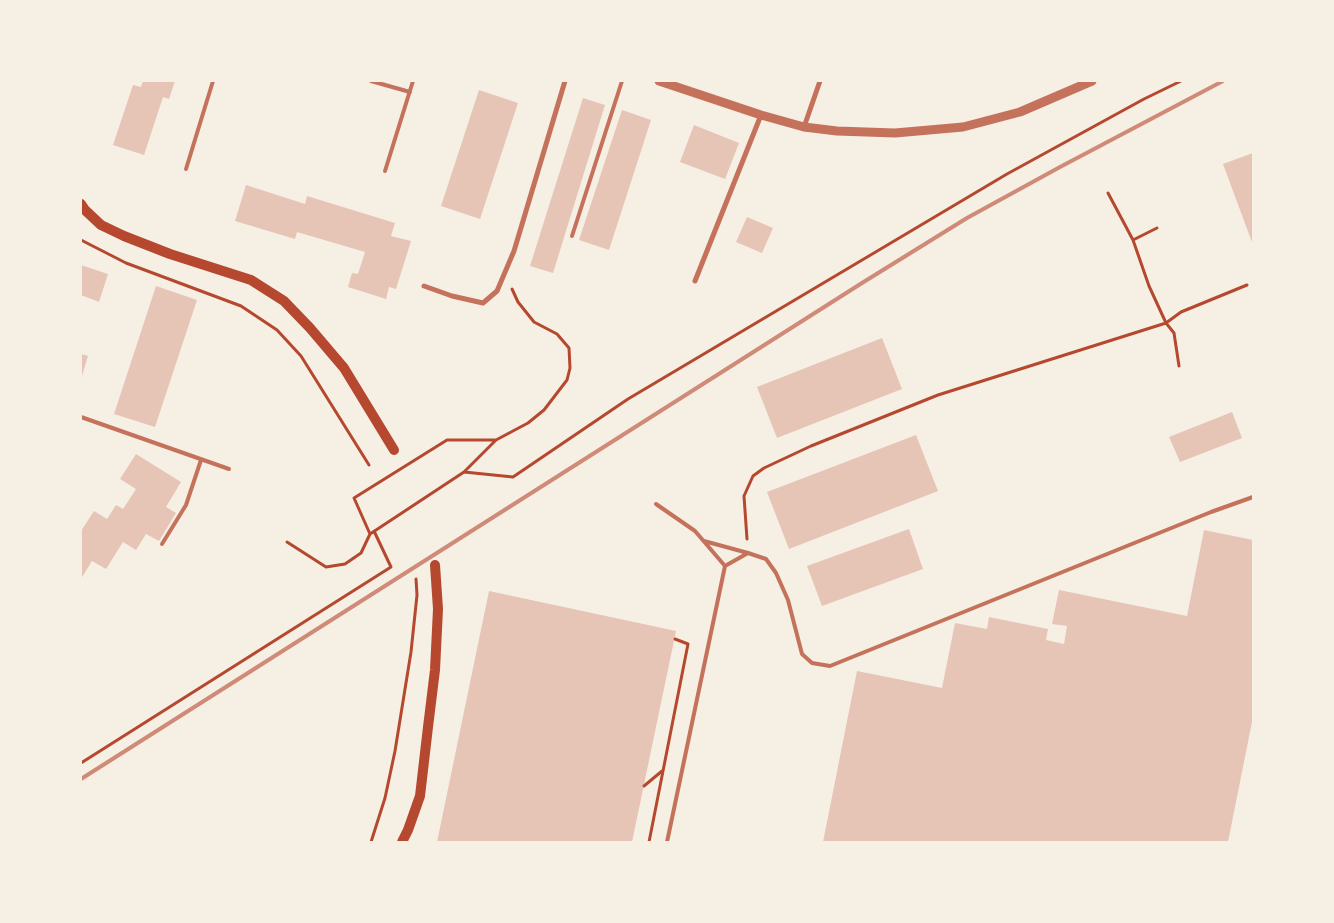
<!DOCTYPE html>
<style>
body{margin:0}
#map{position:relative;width:1334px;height:923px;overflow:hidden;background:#f6efe4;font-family:Montserrat,sans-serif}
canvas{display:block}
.frame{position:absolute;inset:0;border:82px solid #f6efe4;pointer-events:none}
</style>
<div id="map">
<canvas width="1334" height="923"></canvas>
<div class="frame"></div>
</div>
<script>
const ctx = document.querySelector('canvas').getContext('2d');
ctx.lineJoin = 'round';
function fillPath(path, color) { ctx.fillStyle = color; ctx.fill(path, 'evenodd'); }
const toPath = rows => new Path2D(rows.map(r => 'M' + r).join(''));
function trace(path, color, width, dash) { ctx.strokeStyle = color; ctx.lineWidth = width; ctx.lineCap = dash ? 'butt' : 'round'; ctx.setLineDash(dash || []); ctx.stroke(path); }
const building = toPath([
 [143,81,175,81,169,99,163,97,144,155,113,145,133,85,141,87],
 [479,90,518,103,480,219,441,206],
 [583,98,605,105,553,273,530,266],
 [622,110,651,120,609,250,579,240],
 [694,125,739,143,725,179,680,162],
 [1253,153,1253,245,1223,164],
 [246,185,305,204,307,196,395,223,391,236,411,241,396,289,389,287,386,299,348,287,352,273,358,274,365,252,297,232,295,239,235,221],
 [747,217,773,228,762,253,736,242],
 [81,265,108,274,99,302,81,295],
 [156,286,197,300,155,427,114,414],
 [882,338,902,389,777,438,757,387],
 [81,354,88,356,82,376,81,376],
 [1232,412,1242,438,1180,462,1169,437],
 [916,435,938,491,789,549,767,492],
 [136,454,181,482,166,507,176,513,159,541,146,534,136,550,123,542,106,569,92,561,81,579,81,531,94,511,107,519,116,505,123,509,136,489,120,479],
 [909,529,923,569,822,606,807,566],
 [1204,530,1253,540,1253,717,1228,842,823,842,857,671,942,688,955,623,987,629,989,617,1048,629,1046,640,1064,644,1067,626,1052,624,1059,590,1187,616],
 [489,591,676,631,632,842,437,842]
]);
const path = toPath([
 [1108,193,1133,240,1149,286,1166,323,1174,333,1179,366],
 [81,240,126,263,241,306,277,330,301,356,369,465],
 [1133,240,1157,228],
 [464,472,513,477,628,399,1007,174,1144,99,1181,81],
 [370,534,464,472,496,440],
 [747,539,744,496,753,476,764,468,811,446,938,395,1166,323,1181,312,1247,285],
 [287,542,326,567,345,564,361,553,370,534,354,498,447,440,496,440,528,423,544,410,567,380,570,368,569,348,557,334,534,322,518,302,512,289],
 [81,763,391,567,374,531],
 [644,786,662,771],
 [371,842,385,798,395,751,411,652,417,595,416,579],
 [649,842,688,644,675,639]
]);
const service = toPath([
 [371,81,410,92],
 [186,169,213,81],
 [385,171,413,81],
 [572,236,622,81],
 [81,417,229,469],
 [656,504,695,531,725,566,667,842],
 [704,541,748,553],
 [162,544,186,505,201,460],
 [725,566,748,553,766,559,776,573,788,600,802,654,812,663,830,666,1211,512,1253,497]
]);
const minor = toPath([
 [804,127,820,81],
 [695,281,761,115],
 [424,286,452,296,483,303,497,291,514,251,565,81]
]);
const tertiary = toPath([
 [659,81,761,115,804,127,837,131,895,133,963,127,1020,112,1092,81]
]);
const secondary = toPath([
 [81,204,85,210,101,225,124,236,170,254,251,280,284,301,310,328,344,368,394,450],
 [402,842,408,830,420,796,428,727,435,670,438,609,435,565]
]);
const rail = toPath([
 [81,779,862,283,967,218,1060,167,1223,81]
]);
fillPath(building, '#e6c5b7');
trace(path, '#b5482f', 3);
trace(service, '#c5725c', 4);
trace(minor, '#c5725c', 5);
trace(tertiary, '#c5725c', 9);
trace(secondary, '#b5482f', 10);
trace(rail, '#cf8b77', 4);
</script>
